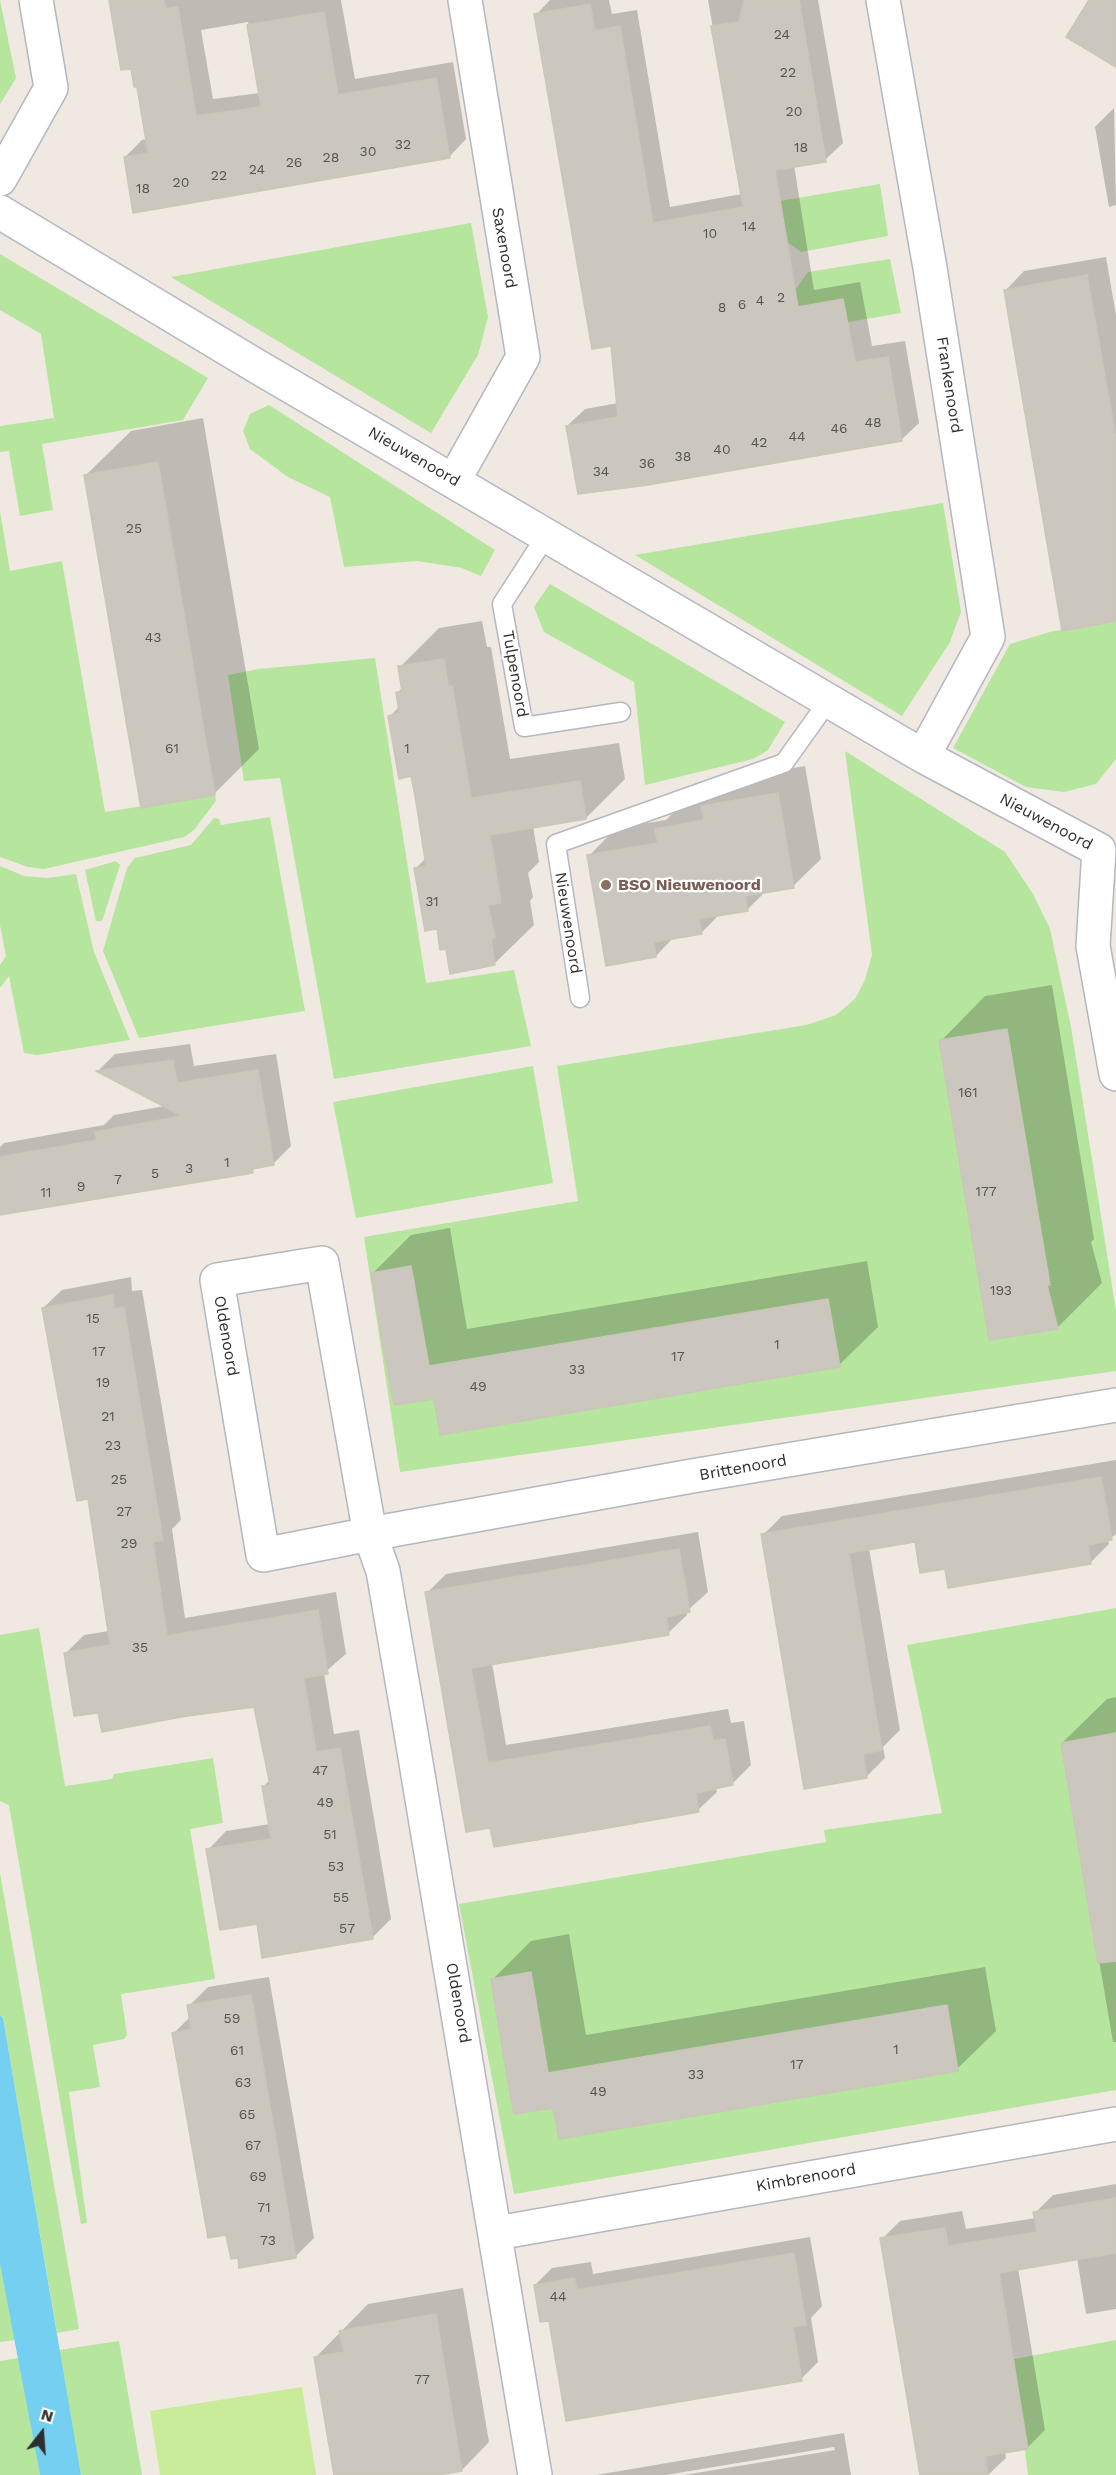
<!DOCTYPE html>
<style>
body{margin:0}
#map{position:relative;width:1116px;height:2475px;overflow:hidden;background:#efe9e1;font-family:"Work Sans",sans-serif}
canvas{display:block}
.north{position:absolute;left:12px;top:2403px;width:60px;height:60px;-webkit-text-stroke:4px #fff;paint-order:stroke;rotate:17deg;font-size:16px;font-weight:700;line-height:24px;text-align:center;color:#2e2e2e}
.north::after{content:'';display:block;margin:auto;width:21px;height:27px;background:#2e2e2e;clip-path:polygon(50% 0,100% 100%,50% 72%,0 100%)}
</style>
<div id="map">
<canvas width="1116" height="2475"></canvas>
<div class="north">N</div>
</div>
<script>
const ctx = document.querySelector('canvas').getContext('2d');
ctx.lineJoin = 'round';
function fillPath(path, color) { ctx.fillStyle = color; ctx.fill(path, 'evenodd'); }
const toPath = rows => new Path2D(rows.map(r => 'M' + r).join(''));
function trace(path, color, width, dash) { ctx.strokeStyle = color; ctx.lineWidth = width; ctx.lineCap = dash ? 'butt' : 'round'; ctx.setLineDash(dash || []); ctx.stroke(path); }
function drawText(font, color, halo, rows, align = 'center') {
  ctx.font = font + ' "Work Sans",sans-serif'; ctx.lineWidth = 4.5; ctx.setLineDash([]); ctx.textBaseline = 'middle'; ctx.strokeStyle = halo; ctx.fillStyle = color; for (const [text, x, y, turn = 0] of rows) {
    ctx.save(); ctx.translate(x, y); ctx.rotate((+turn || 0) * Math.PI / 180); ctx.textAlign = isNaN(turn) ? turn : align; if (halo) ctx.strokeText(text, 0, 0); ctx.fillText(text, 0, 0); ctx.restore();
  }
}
const green = toPath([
 [0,0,16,78,0,104],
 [880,184,888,236,801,252,786,241,780,201],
 [471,223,488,317,478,355,431,433,171,277],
 [0,254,208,378,183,420,42,444,53,510,20,516,9,451,0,452,0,426,54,418,41,334,0,310],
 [890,259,901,313,802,330,795,290,808,272],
 [269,405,495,550,481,576,462,568,417,561,344,567,330,497,288,477,250,449,243,431,250,414],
 [943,503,961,612,950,642,902,716,635,555],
 [0,511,10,571,62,561,105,812,215,795,216,801,194,830,184,837,44,869,28,867,0,857],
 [550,584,785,722,768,750,753,759,645,785,634,682,544,632,534,607],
 [1116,619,1116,759,1096,784,1064,792,1026,787,953,748,1010,644,1050,632],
 [375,658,426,983,514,970,531,1046,334,1079,280,778,244,781,228,675,259,669],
 [845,751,1005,852,1033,894,1050,929,1071,1027,1116,1311,1116,1371,400,1472,364,1237,578,1201,557,1066,806,1025,836,1015,855,999,865,980,872,955],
 [270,817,305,1011,139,1038,103,951,127,868,135,858,191,845,214,818,219,819,221,825],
 [116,861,120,865,102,921,96,921,85,870],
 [0,866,24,876,48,878,76,874,94,952,130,1040,37,1055,24,1053,9,976,0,988,0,965,6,956,0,925],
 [533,1066,553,1183,356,1218,333,1102],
 [1116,1608,1116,2090,514,2194,459,1904,826,1842,824,1830,942,1813,907,1645],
 [39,1628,65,1786,112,1779,114,1774,213,1758,223,1823,190,1829,215,1979,121,1994,127,2035,124,2039,93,2045,100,2087,69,2092,87,2223,81,2224,9,1805,0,1801,0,1635],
 [0,1873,79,2329,57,2333,3,2018,0,2015],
 [0,2264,15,2340,0,2342],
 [1116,2340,1116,2475,1028,2475,1014,2359],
 [119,2341,142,2475,81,2475,59,2350],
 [18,2358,40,2475,0,2475,0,2361]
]);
const pitch = toPath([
 [302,2387,316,2475,160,2475,150,2411]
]);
const water = toPath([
 [0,2015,3,2018,81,2475,40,2475,0,2264]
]);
const shadow = toPath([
 [110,0,341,0,355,79,453,62,466,139,449,157,125,157,142,140,147,139,138,85],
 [248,22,260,93,213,99,201,30],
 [550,0,609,0,612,14,637,10,670,207,742,194,708,0,818,0,843,143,825,160,794,165,814,290,860,282,872,346,905,341,919,423,901,440,567,426,585,409,618,403,612,344,536,15],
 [1114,108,1116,205,1109,207,1095,127],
 [1106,257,1116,315,1116,619,1006,290,1024,271],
 [203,418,259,749,215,793,86,475,131,431],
 [482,621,487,647,491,647,510,759,619,743,625,779,586,818,533,826,539,862,528,873,533,897,530,901,534,925,494,964,447,947,416,868,426,858,413,774,390,716,400,706,397,693,403,687,400,667,439,628],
 [805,766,821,859,793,886,766,891,747,910,720,914,701,933,674,937,656,956,589,856,616,828,666,820,684,802,730,779],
 [1052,985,1094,1239,1091,1242,1102,1283,1058,1327,990,1338,941,1041,985,996],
 [190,1044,194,1066,276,1054,291,1146,274,1163,257,1166,252,1171,0,1214,0,1147,4,1143,104,1125,114,1115,165,1106,98,1071,115,1054],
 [450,1228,467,1329,867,1261,878,1327,839,1365,441,1433,435,1398,373,1273,411,1235],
 [131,1277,132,1291,142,1290,181,1520,172,1529,185,1618,336,1592,346,1654,324,1673,334,1734,359,1730,391,1919,372,1938,258,1922,208,1850,226,1831,270,1824,263,1787,270,1780,255,1705,100,1711,65,1654,84,1635,109,1631,89,1497,43,1308,62,1290],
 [1116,1460,1116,1534,1108,1540,1109,1544,1090,1563,946,1567,917,1540,869,1548,900,1730,883,1747,885,1758,866,1777,763,1535,782,1516],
 [698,1532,708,1592,686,1612,687,1615,668,1633,492,1663,506,1745,728,1709,731,1723,744,1721,751,1765,732,1784,716,1787,717,1792,698,1810,495,1845,427,1593,446,1574],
 [1116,1697,1116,2042,1113,2042,1062,1743,1107,1699],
 [569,1934,586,2035,985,1967,996,2031,957,2069,554,2106,493,1979,531,1941],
 [269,1977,314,2238,295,2257,174,2033,191,2016,189,2006,208,1987],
 [1116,2184,1116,2309,1086,2314,1077,2258,1018,2268,1045,2430,1027,2448,1005,2451,1006,2458,988,2475,922,2475,882,2239,900,2221,962,2211,966,2229,1036,2218,1035,2213,1053,2195],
 [810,2237,822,2306,811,2318,818,2362,801,2379,550,2319,535,2285,552,2268,591,2262,593,2274],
 [463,2288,489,2442,462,2470,431,2475,335,2475,315,2358,368,2304],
 [844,2433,851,2475,684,2475,835,2450,834,2447,666,2475,596,2475]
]);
const building = toPath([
 [109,0,164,0,166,9,178,7,196,116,261,107,247,25,324,12,338,95,436,78,450,158,133,213,124,157,148,153,137,87,134,87,131,69,121,70,109,0],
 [744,0,799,0,826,162,775,170,798,307,843,299,855,362,888,357,902,441,648,485,578,494,566,426,618,417,611,346,592,349,534,14,590,4,595,31,620,26,653,223,743,207,711,26,739,22,744,0],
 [1089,0,1116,0,1116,67,1066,37,1089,0],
 [1087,275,1116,438,1116,621,1062,631,1004,290,1087,275],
 [158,462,215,795,141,808,84,475,158,462],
 [444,659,448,686,452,686,471,798,580,781,586,819,490,835,501,903,488,905,495,938,491,939,495,965,450,974,446,949,440,950,437,929,425,931,414,868,426,866,415,796,411,776,399,779,388,716,399,713,396,692,402,692,398,666,444,659],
 [778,793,794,888,745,896,748,911,699,919,702,934,654,942,656,957,606,966,587,855,658,843,655,829,704,820,701,806,778,793],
 [1007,1029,1050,1285,1047,1285,1058,1329,989,1340,939,1040,1007,1029],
 [173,1060,177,1083,258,1070,274,1165,252,1169,253,1173,0,1215,0,1157,97,1140,95,1132,182,1116,96,1071,173,1060],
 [411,1266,429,1366,828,1299,840,1367,440,1435,434,1399,394,1405,381,1335,371,1273,411,1266],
 [113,1295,114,1309,124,1307,163,1540,153,1542,167,1636,318,1610,328,1674,304,1678,316,1752,340,1748,373,1939,262,1958,257,1924,220,1930,206,1849,271,1839,262,1786,270,1785,254,1707,181,1717,102,1732,98,1713,74,1716,64,1653,110,1645,88,1499,77,1501,42,1308,113,1295],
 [1101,1477,1112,1540,1088,1545,1091,1564,948,1588,945,1569,920,1573,915,1542,849,1553,882,1750,863,1754,867,1778,804,1789,761,1534,1101,1477],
 [679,1549,690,1612,666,1617,669,1635,471,1668,488,1763,710,1726,713,1741,725,1739,733,1785,696,1793,699,1812,596,1830,494,1847,490,1828,466,1832,425,1592,679,1549],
 [1116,1733,1116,1961,1098,1963,1061,1743,1116,1733],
 [531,1972,548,2073,947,2005,958,2071,559,2139,553,2108,514,2114,506,2071,491,1979,531,1972],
 [251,1995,296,2258,239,2268,238,2258,231,2259,226,2235,208,2238,172,2033,191,2029,187,2005,251,1995],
 [1116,2198,1116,2253,999,2273,1028,2449,985,2456,988,2475,920,2475,880,2238,945,2228,948,2246,1037,2232,1033,2212,1116,2198],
 [794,2253,806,2325,793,2327,802,2381,566,2421,549,2321,540,2322,534,2285,574,2278,577,2290,794,2253],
 [436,2314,462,2471,439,2475,334,2475,314,2357,344,2352,339,2331,436,2314]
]);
const service = toPath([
 [546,536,502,604,524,727,621,712],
 [580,998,556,844,784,763,829,700]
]);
const minor = toPath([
 [883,0,930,268,988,637,923,756],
 [0,179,51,88,36,0],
 [0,212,258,367,923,756,1099,850],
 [454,480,523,357,465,0],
 [1099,850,1093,946,1116,1074],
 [497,2233,1116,2124],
 [535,2475,409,1721,383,1571,370,1534,322,1263,217,1280,263,1555,370,1534,692,1476,1116,1405]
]);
const markers = [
 [606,885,6,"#8d6e63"]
];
const numberNames = [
 ["24",782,35],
 ["22",788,73],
 ["20",794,112],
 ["32",403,145],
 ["18",801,148],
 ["30",368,152],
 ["28",331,158],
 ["26",294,163],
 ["24",257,170],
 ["22",219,176],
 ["20",181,183],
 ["18",143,189],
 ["14",749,227],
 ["10",710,234],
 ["2",781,298],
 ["4",760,301],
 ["6",742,305],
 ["8",722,308],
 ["48",873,423],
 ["46",839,429],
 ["44",797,437],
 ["42",759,443],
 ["40",722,450],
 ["38",683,457],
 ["36",647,464],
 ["34",601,472],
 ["25",134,529],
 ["43",153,638],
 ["61",172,749],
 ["1",407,749],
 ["31",432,902],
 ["161",968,1093],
 ["1",227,1163],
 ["3",189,1169],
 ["5",155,1174],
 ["7",118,1180],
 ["9",81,1187],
 ["177",986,1192],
 ["11",46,1193],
 ["193",1001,1291],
 ["15",93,1319],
 ["1",777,1345],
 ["17",99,1352],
 ["17",678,1357],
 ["33",577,1370],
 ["19",103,1383],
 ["49",478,1387],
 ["21",108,1417],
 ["23",113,1446],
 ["25",119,1480],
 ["27",124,1512],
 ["29",129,1544],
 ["35",140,1648],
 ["47",320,1771],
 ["49",325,1803],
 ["51",330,1835],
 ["53",336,1867],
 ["55",341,1898],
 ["57",347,1929],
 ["59",232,2019],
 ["1",896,2050],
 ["61",237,2051],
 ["17",797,2065],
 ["33",696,2075],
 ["63",243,2083],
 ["49",598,2092],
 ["65",247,2115],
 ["67",253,2146],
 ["69",258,2177],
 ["71",264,2208],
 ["73",268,2241],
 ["44",558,2297],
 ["77",422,2380]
];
const streetNames = [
 ["Saxenoord",504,248,80],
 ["Frankenoord",949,385,81],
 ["Nieuwenoord",414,457,30],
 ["Tulpenoord",515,674,80],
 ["Nieuwenoord",1046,822,28],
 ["Nieuwenoord",568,923,81],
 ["Oldenoord",226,1336,80],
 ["Brittenoord",743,1468,-10],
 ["Oldenoord",458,2003,80],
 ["Kimbrenoord",806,2178,-10]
];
const educationNames = [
 ["BSO Nieuwenoord",618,885]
];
fillPath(green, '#b6e59e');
fillPath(pitch, '#c9ec9a');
fillPath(water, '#75cff0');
fillPath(shadow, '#0003');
fillPath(building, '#cbc7bf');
trace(building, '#cbc5ba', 1.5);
trace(service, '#b4b7c1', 21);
trace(minor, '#b4b7c1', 36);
trace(service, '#fff', 18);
trace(minor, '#fff', 33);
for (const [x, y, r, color] of markers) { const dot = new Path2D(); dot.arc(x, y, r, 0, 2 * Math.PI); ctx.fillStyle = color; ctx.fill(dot); trace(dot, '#fff', 2); }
drawText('14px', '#555452', null, numberNames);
drawText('16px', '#2e2e2e', '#fff', streetNames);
drawText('bold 16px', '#785e54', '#fff', educationNames, 'left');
</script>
